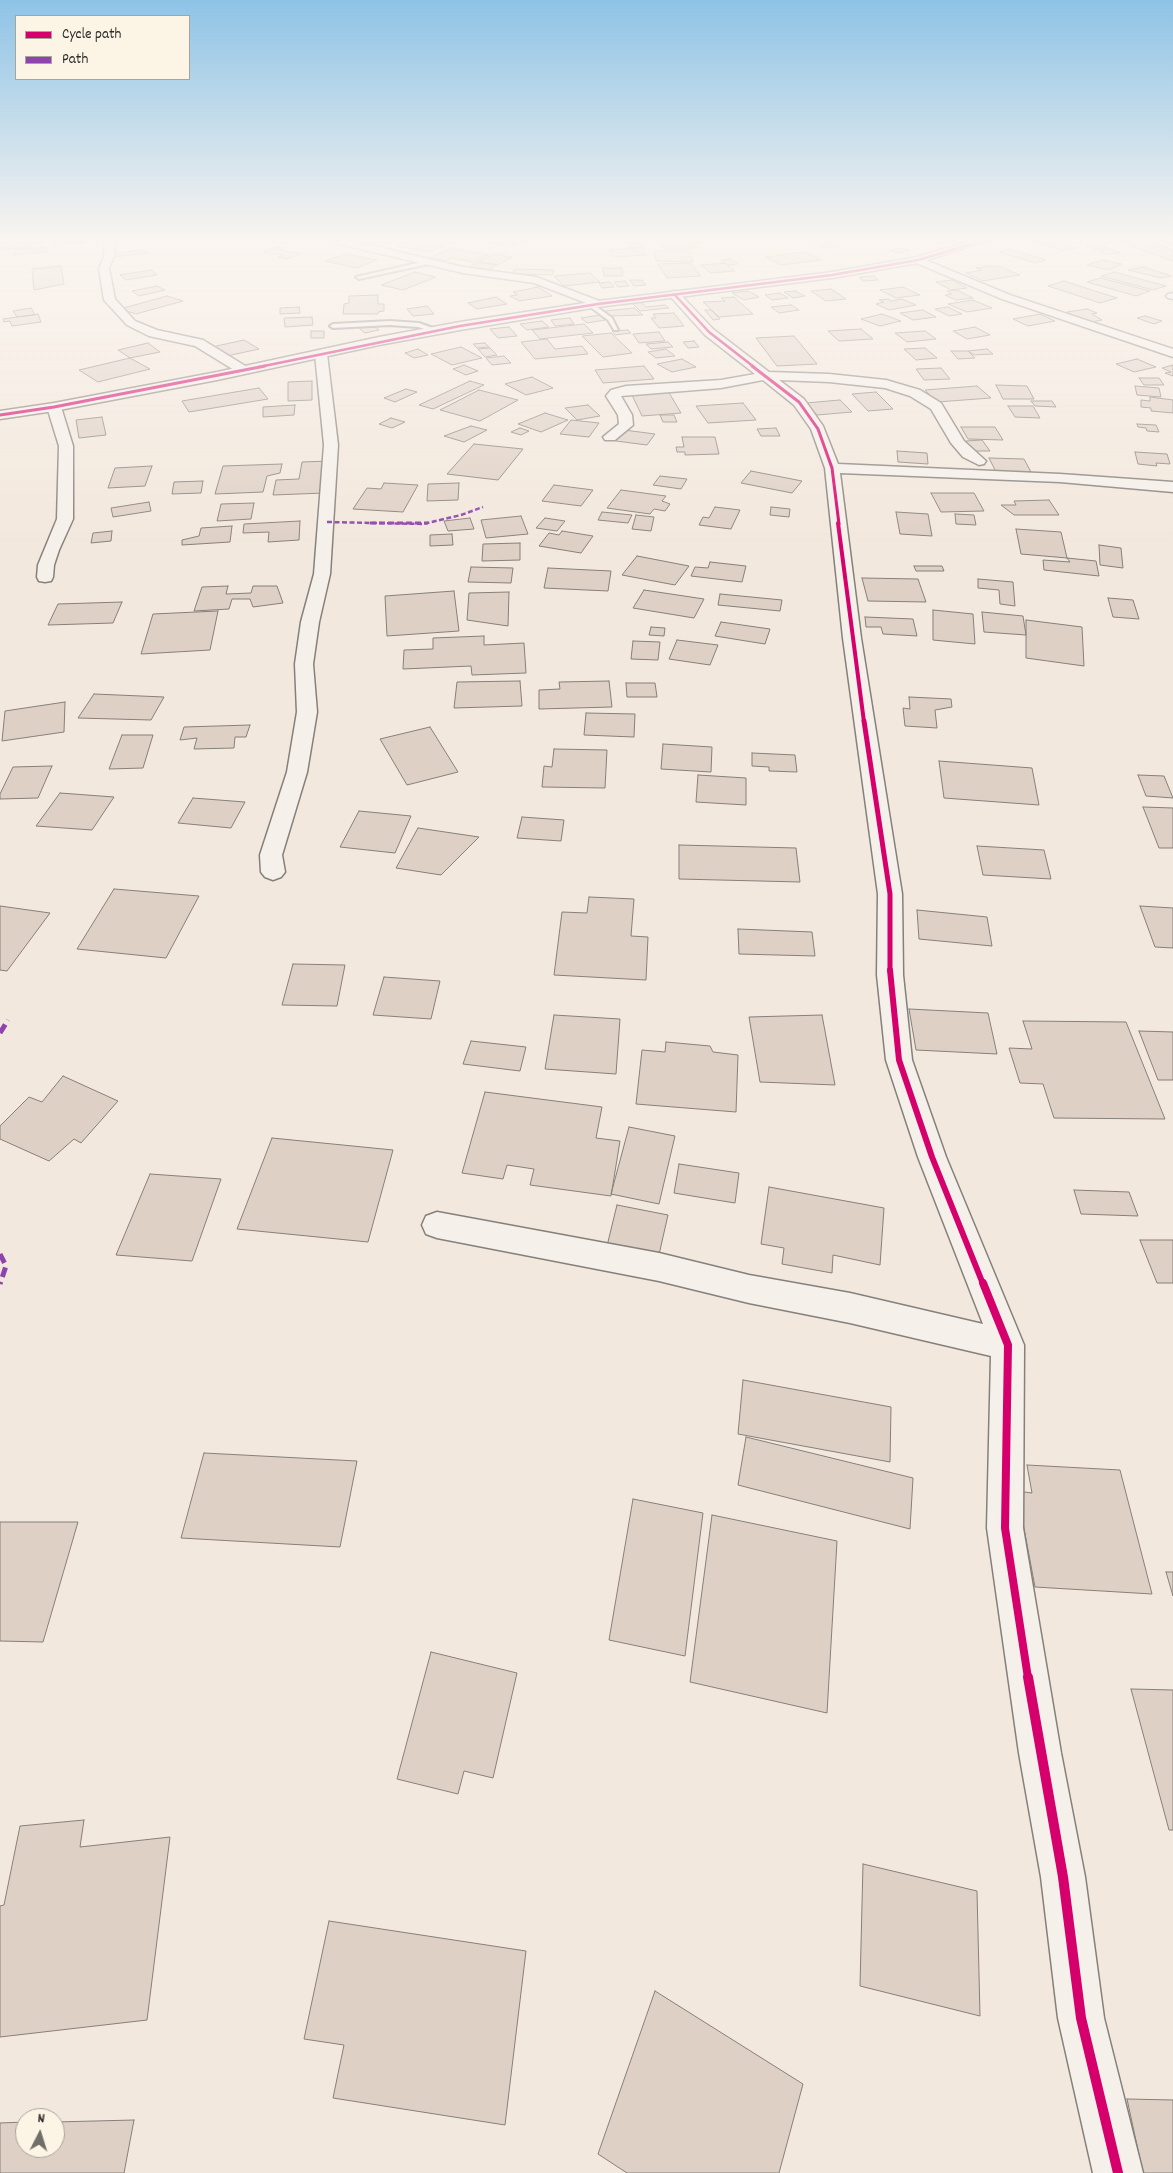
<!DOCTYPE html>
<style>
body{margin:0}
#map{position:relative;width:1173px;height:2173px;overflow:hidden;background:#f3e8dd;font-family:Dekko,sans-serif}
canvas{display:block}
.legend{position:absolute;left:15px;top:15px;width:175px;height:65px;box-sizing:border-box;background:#fcf5e5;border:1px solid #a8a49b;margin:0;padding:6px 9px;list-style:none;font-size:15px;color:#2b2b2b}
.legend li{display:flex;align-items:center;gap:10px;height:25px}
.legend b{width:25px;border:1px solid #a8a49b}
.north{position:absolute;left:15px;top:2108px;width:50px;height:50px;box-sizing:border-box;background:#fcf5e5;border:1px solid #a8a49b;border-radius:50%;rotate:5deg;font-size:14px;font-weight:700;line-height:20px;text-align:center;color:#2b2b2b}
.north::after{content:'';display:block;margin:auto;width:18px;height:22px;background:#716d69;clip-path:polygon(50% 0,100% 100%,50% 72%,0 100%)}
</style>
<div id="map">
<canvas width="1173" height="2173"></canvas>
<ul class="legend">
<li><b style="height:6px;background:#d6006c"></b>Cycle path</li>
<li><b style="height:6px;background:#8e44ad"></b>Path</li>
</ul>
<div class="north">N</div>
</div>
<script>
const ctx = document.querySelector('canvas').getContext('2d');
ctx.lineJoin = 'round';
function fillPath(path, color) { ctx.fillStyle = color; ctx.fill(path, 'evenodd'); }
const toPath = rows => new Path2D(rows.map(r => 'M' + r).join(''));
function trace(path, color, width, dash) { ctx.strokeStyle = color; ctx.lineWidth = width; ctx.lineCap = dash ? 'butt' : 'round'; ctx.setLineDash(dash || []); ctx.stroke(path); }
const building = toPath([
 [31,241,31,247,0,250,0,243,31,241],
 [52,241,88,241,88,242,52,245,52,241],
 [409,241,424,241,445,245,429,252,397,246,409,241],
 [498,241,525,241,513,246,494,243,498,241],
 [660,241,693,241,697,248,664,249,660,241],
 [829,241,839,246,824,248,814,243,829,241],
 [1033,241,1054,241,1076,248,1064,251,1033,241],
 [1117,241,1151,241,1173,249,1173,261,1117,241],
 [641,242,646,247,629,248,625,243,641,242],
 [1101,244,1110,248,1095,250,1086,246,1101,244],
 [47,247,47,252,13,255,14,250,47,247],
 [276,247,285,248,280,250,300,254,286,259,278,257,283,255,263,252,276,247],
 [451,248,488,255,473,262,452,258,446,261,429,258,451,248],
 [641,248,647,255,614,257,609,250,641,248],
 [896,248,910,250,899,253,889,251,896,248],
 [1010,249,1046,260,1035,263,999,252,1010,249],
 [1111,249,1121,253,1106,254,1099,251,1111,249],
 [145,250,149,253,113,257,112,253,145,250],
 [689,250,693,262,656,261,654,251,689,250],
 [804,252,821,260,781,265,765,257,804,252],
 [346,254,377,260,356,268,325,261,346,254],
 [493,254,512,257,498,265,479,262,493,254],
 [731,259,738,264,727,265,721,260,731,259],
 [1102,260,1122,264,1108,270,1087,265,1102,260],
 [477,262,497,265,486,271,466,269,477,262],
 [690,263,701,276,667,278,658,264,690,263],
 [725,263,735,271,711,273,701,265,725,263],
 [61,266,64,284,34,290,32,269,61,266],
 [992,266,999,266,1020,275,983,281,966,273,982,270,976,268,992,266],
 [1144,267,1172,276,1161,278,1128,270,1144,267],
 [603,268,622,268,623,276,604,276,603,268],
 [515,269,554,270,552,275,512,274,515,269],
 [151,270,157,275,126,280,120,275,151,270],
 [415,272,436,277,403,290,381,285,415,272],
 [1114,272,1166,286,1153,290,1101,276,1114,272],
 [590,273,600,282,564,286,554,276,590,273],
 [874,276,878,280,863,281,859,277,874,276],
 [1101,278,1150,291,1136,296,1087,282,1101,278],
 [630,280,642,280,646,285,634,286,630,280],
 [952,280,967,288,951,290,936,282,952,280],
 [625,281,629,286,618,287,614,282,625,281],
 [1064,281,1117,298,1100,303,1048,286,1064,281],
 [610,282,614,287,602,288,599,283,610,282],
 [157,286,165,290,139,296,132,291,157,286],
 [538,287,552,296,519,301,510,296,517,295,513,292,538,287],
 [903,287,920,295,896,298,880,290,903,287],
 [831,289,846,299,826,301,811,291,831,289],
 [957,290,973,298,956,300,945,295,952,294,947,291,957,290],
 [748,291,759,297,744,300,732,293,748,291],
 [795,291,805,296,793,298,784,292,795,291],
 [780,293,788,298,772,300,765,295,780,293],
 [378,295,378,304,384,304,384,311,378,312,378,314,343,314,344,304,349,303,349,296,378,295],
 [167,296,183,301,136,314,120,309,167,296],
 [496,297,507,304,477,309,468,303,496,297],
 [734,297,753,314,719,317,703,302,725,301,721,298,734,297],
 [888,299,891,301,902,299,916,305,889,310,876,304,884,302,879,300,888,299],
 [973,300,992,308,967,312,948,304,973,300],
 [641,302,646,307,665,305,669,308,640,311,632,303,641,302],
 [791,305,799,310,779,313,771,307,791,305],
 [427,306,434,314,413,316,407,309,427,306],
 [299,307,300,313,280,314,280,308,299,307],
 [948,307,962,314,949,316,935,309,948,307],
 [31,308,35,315,17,317,13,311,31,308],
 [634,308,643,315,610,316,605,311,634,308],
 [1087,309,1097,313,1092,314,1102,320,1087,323,1066,314,1071,314,1067,312,1087,309],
 [705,310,711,310,720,319,713,320,705,310],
 [923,310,936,317,913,320,900,313,923,310],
 [674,313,684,326,659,328,651,318,656,318,653,314,674,313],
 [38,314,41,322,12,326,10,321,4,322,3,319,38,314],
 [882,314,901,321,880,326,861,319,882,314],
 [1040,314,1055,321,1028,326,1013,319,1040,314],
 [600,315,605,320,587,323,581,318,600,315],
 [1145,316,1162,321,1154,324,1137,318,1145,316],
 [312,317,313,325,285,327,284,318,312,317],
 [570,318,574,324,555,326,551,320,570,318],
 [542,321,549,327,527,330,520,324,542,321],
 [584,324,593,333,540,339,532,330,584,324],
 [373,325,379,330,365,333,359,328,373,325],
 [509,327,517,336,498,338,490,329,509,327],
 [975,327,990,335,967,339,953,331,975,327],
 [861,329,873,339,839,341,828,331,861,329],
 [628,330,631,333,615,335,612,331,628,330],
 [311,331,324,331,324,338,311,338,311,331],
 [925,331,936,339,907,342,895,333,925,331],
 [659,332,665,341,639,343,633,334,659,332],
 [611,333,632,353,603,357,582,336,611,333],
 [794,336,817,364,777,366,756,338,794,336],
 [547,339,555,349,582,346,588,354,535,359,521,342,547,339],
 [244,340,259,349,227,356,212,347,244,340],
 [694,341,699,347,688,348,683,342,694,341],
 [668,342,673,347,651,349,646,344,668,342],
 [148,343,160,352,130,358,118,350,148,343],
 [485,343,489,347,477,348,473,344,485,343],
 [461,347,482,358,452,365,431,354,461,347],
 [490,348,497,355,485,357,478,349,490,348],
 [925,348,937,358,916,360,904,349,925,348],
 [418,349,428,355,414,358,405,353,418,349],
 [666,349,675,356,656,358,648,352,666,349],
 [987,349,993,354,974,355,968,351,987,349],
 [951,351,968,351,975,358,958,359,951,351],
 [504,356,511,363,492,365,486,358,504,356],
 [130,358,150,369,98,382,79,370,130,358],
 [682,359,696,367,672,372,657,364,682,359],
 [1137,359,1156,367,1134,372,1116,364,1137,359],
 [464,365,478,371,466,375,453,369,464,365],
 [1173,365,1173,376,1165,373,1171,372,1162,368,1173,365],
 [644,366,654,379,603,383,595,370,644,366],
 [941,368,950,379,924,380,916,369,941,368],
 [532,377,553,388,526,395,505,384,532,377],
 [1139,378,1159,378,1164,385,1144,385,1139,378],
 [312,381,312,400,288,401,288,382,312,381],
 [470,381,484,385,433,409,419,405,470,381],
 [996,385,1027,386,1034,399,1003,399,996,385],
 [977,386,991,398,937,402,925,390,977,386],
 [1135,386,1159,388,1161,397,1137,395,1135,386],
 [259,388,268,399,189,412,182,401,259,388],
 [406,389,417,392,395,402,384,398,406,389],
 [479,390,518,400,480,421,440,410,479,390],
 [668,391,681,413,642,416,631,393,668,391],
 [876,392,893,409,868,411,852,394,876,392],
 [1150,397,1173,400,1173,413,1151,411,1151,408,1141,407,1141,400,1150,401,1150,397],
 [840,400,852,412,817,415,806,403,840,400],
 [1031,401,1052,401,1056,407,1035,406,1031,401],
 [743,403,756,420,708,423,696,406,743,403],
 [295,405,294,415,263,417,263,407,295,405],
 [588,405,600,416,577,420,565,408,588,405],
 [1008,406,1033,406,1040,418,1015,417,1008,406],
 [545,413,568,420,541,432,518,424,545,413],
 [660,415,674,415,677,422,663,422,660,415],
 [102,417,106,435,79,438,76,420,102,417],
 [391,418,405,422,392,428,379,424,391,418],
 [571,420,599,423,589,437,560,434,571,420],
 [1137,424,1156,425,1159,432,1147,431,1146,428,1138,427,1137,424],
 [471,426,487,430,464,442,444,436,471,426],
 [961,427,995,427,1003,440,968,439,961,427],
 [520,428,529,431,521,435,511,432,520,428],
 [776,428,780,436,761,436,757,429,776,428],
 [624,430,655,434,647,445,616,441,624,430],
 [682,437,715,437,719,454,685,455,685,452,677,452,676,447,684,447,682,437],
 [982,440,990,451,973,451,966,441,982,440],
 [474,444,523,449,498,480,447,474,474,444],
 [897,451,927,453,928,464,898,462,897,451],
 [1135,452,1167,454,1170,464,1156,463,1157,466,1138,464,1135,452],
 [989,458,1024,459,1031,472,996,472,989,458],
 [329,461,325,493,273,495,276,480,299,479,302,462,329,461],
 [282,464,280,473,267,476,263,492,215,494,223,466,282,464],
 [152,466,145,486,108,488,115,468,152,466],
 [751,471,802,481,792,493,741,483,751,471],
 [660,476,687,479,681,489,653,485,660,476],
 [203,481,201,493,172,494,174,482,203,481],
 [384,483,418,485,403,512,353,509,367,488,381,489,384,483],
 [459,483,458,500,427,501,428,484,459,483],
 [554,485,593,490,581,506,542,501,554,485],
 [621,490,666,496,662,501,670,504,665,511,654,509,650,514,607,508,621,490],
 [931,493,974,493,984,511,941,512,931,493],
 [1049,500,1059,515,1014,515,1001,505,1016,505,1014,501,1049,500],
 [149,502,151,511,113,517,111,508,149,502],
 [254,503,251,519,217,521,221,504,254,503],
 [715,507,740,510,731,529,699,525,703,517,709,518,715,507],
 [771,507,790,509,789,517,770,515,771,507],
 [602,512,632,515,628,523,598,520,602,512],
 [896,512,928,514,932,536,900,534,896,512],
 [955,514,974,515,976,525,956,524,955,514],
 [636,515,654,517,651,531,632,529,636,515],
 [521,516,528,534,486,538,481,520,521,516],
 [470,518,474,529,448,531,444,521,470,518],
 [545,518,565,521,557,531,536,528,545,518],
 [300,521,299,540,268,542,269,532,243,533,244,524,300,521],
 [232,526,230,542,182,545,182,540,199,536,201,528,232,526],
 [1016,529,1061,532,1067,558,1021,554,1016,529],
 [112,531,111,541,91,543,93,533,112,531],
 [562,531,593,536,581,553,539,546,549,533,559,535,562,531],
 [452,534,453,545,430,546,430,535,452,534],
 [520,543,520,560,482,561,483,544,520,543],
 [1099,545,1121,548,1123,568,1100,565,1099,545],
 [637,556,689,566,675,585,622,575,637,556],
 [1067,558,1096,561,1099,576,1044,570,1043,560,1070,562,1067,558],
 [710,562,746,566,742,582,691,576,695,567,708,568,710,562],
 [914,566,942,566,944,571,916,571,914,566],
 [471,567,513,568,511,583,468,582,471,567],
 [548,568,611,571,608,591,544,588,548,568],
 [862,578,918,579,926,602,868,601,862,578],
 [978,579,1013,582,1015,606,1000,604,999,590,978,588,978,579],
 [228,586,226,594,251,593,253,586,277,586,283,603,253,607,250,599,232,599,229,609,194,611,202,587,228,586],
 [644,590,704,599,694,618,633,608,644,590],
 [454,591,459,631,387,636,385,596,454,591],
 [509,592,508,626,467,620,469,593,509,592],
 [720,594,782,600,780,611,718,605,720,594],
 [1108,598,1133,600,1139,619,1113,617,1108,598],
 [122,602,113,623,48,625,58,604,122,602],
 [933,610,973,614,975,644,933,640,933,610],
 [218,611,210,650,141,654,153,614,218,611],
 [982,612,1023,616,1026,635,984,632,982,612],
 [865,617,913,619,917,636,883,634,881,627,866,627,865,617],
 [1026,620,1082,627,1084,666,1026,658,1026,620],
 [721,622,770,629,765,644,715,636,721,622],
 [651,627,665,628,664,636,649,635,651,627],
 [484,636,484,645,524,643,526,673,472,675,471,666,403,669,404,650,433,649,433,638,484,636],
 [677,640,718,645,710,665,669,659,677,640],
 [633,641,660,642,658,660,631,659,633,641],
 [520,681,522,706,454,708,457,682,520,681],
 [609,681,612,707,539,709,539,690,560,689,559,682,609,681],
 [626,683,655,683,657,697,627,697,626,683],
 [94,694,164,697,151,720,78,718,94,694],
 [909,697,951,699,952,707,935,710,937,728,905,726,903,708,910,709,909,697],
 [65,702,64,732,2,741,5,711,65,702],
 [586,713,635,714,634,737,584,735,586,713],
 [250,725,246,737,235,737,234,748,194,749,197,738,180,740,184,727,250,725],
 [430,727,458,772,407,785,380,739,430,727],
 [122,735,153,735,143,768,109,769,122,735],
 [663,744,712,747,711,772,661,769,663,744],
 [554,749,607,750,605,788,542,787,544,766,552,767,554,749],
 [752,753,795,755,797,772,769,771,769,767,752,766,752,753],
 [939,761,1032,768,1039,805,944,798,939,761],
 [52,766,38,798,0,799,0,794,13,767,52,766],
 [698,775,746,778,746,805,696,802,698,775],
 [1138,775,1164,776,1173,798,1146,796,1138,775],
 [60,793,114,797,92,830,36,826,60,793],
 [193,798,245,802,231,828,178,823,193,798],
 [1143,807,1173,808,1173,848,1159,848,1143,807],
 [359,811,411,816,395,853,340,847,359,811],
 [522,817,564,820,561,841,517,838,522,817],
 [418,828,479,837,441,875,396,868,418,828],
 [679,845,796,848,800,882,679,879,679,845],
 [977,846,1044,850,1051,879,983,875,977,846],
 [114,889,199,896,166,958,77,949,114,889],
 [589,897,634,899,631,936,648,937,646,980,554,975,562,912,587,913,589,897],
 [0,906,50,913,7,971,0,970,0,906],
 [1140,906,1173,908,1173,948,1155,947,1140,906],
 [917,910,987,917,992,946,919,939,917,910],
 [738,929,812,932,815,956,739,954,738,929],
 [293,964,345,965,337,1006,282,1005,293,964],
 [384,977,440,981,431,1019,373,1015,384,977],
 [909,1009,988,1013,997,1054,916,1050,909,1009],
 [554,1015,620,1019,616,1074,545,1069,554,1015],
 [822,1015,835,1085,760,1082,749,1017,822,1015],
 [1023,1021,1126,1022,1165,1119,1054,1118,1043,1084,1020,1083,1009,1048,1032,1049,1023,1021],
 [1139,1031,1173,1032,1173,1080,1158,1080,1139,1031],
 [471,1041,526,1047,520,1071,463,1064,471,1041],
 [666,1042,710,1046,713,1052,738,1055,736,1112,636,1104,642,1050,665,1052,666,1042],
 [63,1076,118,1101,81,1143,74,1139,49,1161,0,1139,0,1126,29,1097,42,1102,63,1076],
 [485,1092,602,1107,596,1138,620,1141,611,1196,530,1185,534,1169,507,1165,503,1179,462,1173,485,1092],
 [629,1127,675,1136,659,1204,611,1194,629,1127],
 [272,1138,393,1150,368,1242,237,1229,272,1138],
 [679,1164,739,1173,735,1203,674,1193,679,1164],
 [150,1174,221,1179,192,1261,116,1255,150,1174],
 [769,1187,884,1208,880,1265,833,1255,832,1273,782,1264,784,1248,761,1244,769,1187],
 [1074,1190,1129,1192,1138,1216,1081,1214,1074,1190],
 [617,1205,668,1215,658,1259,606,1250,617,1205],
 [1140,1240,1173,1240,1173,1283,1157,1283,1140,1240],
 [743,1380,891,1407,890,1462,738,1434,743,1380],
 [746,1437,913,1478,910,1529,738,1485,746,1437],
 [204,1453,357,1461,340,1547,181,1538,204,1453],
 [1027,1465,1120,1470,1152,1594,1035,1587,1017,1491,1032,1493,1027,1465],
 [633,1499,703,1513,685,1656,609,1640,633,1499],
 [712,1515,837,1541,827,1713,690,1682,712,1515],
 [0,1522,78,1522,43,1642,0,1641,0,1522],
 [1166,1572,1173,1572,1173,1596,1166,1572],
 [431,1652,517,1673,493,1778,464,1771,458,1794,397,1779,431,1652],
 [1131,1689,1173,1690,1173,1830,1169,1830,1131,1689],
 [84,1820,80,1847,170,1837,147,2020,0,2037,0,1906,4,1905,20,1826,84,1820],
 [863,1864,977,1891,980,2016,860,1986,863,1864],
 [329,1921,526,1951,505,2125,333,2098,344,2045,304,2039,329,1921],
 [655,1991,803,2084,779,2173,627,2173,598,2154,655,1991],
 [1127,2099,1173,2100,1173,2173,1143,2173,1127,2099],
 [134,2120,124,2173,0,2173,0,2123,25,2122,25,2148,55,2148,55,2122,134,2120]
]);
const lane = toPath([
 [1153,241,1161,241,1173,246,1173,250,1153,241],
 [431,260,433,263,359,279,356,277,431,260],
 [589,304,593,304,612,318,618,330,614,330,608,320,589,306,589,304],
 [390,321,419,323,438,330,435,332,418,327,390,325,333,328,330,326,333,324,390,321]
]);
const street = toPath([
 [105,241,115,241,114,257,109,268,115,299,135,321,157,330,203,340,247,367,249,370,247,373,239,373,195,346,149,336,127,325,104,300,99,268,104,257,105,241],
 [334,241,353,241,463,267,536,277,602,302,604,304,602,306,594,306,534,283,463,273,339,244,334,241],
 [918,257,1010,295,1173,349,1173,357,1002,299,914,262,913,260,914,258,918,257],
 [674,291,678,292,713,329,769,372,829,374,886,380,920,390,941,403,964,441,986,461,984,464,979,465,963,457,951,443,931,409,910,396,885,388,829,382,779,380,804,399,823,426,838,464,1060,474,1173,482,1173,492,1060,482,840,473,861,638,902,894,903,975,912,1060,946,1157,1024,1345,1023,1528,1061,1753,1085,1877,1104,2018,1143,2173,1093,2173,1058,2018,1041,1877,1019,1753,987,1528,991,1356,850,1323,749,1303,659,1281,437,1238,426,1234,422,1225,426,1216,437,1212,659,1253,749,1275,850,1293,983,1324,918,1157,886,1060,877,975,878,894,843,638,825,468,811,429,794,405,763,380,721,388,621,396,632,415,633,425,615,440,605,440,603,437,619,424,618,415,606,396,611,390,626,386,721,380,755,374,705,335,670,296,668,294,674,291],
 [1173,293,1173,299,1168,298,1166,296,1168,294,1173,293],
 [321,350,327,354,338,445,330,574,319,622,313,664,317,712,307,772,282,855,285,872,281,877,273,880,265,877,261,872,260,855,287,772,297,712,295,664,301,622,314,574,324,445,315,354,321,350],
 [54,403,61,407,73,446,73,519,59,550,54,565,53,577,51,581,45,582,39,581,37,577,38,565,57,519,59,446,47,407,54,403]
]);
const secondary = toPath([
 [971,241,987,241,918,263,832,278,598,307,460,330,379,345,217,380,54,411,0,419,0,411,54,403,217,372,379,337,460,322,598,301,832,272,917,257,971,241]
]);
const quietFar2 = toPath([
 [327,522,423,524,461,515,483,507]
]);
const quietFar1 = toPath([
 [370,523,428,523]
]);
const quiet = toPath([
 [0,1033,8,1020],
 [0,1254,6,1266,0,1284]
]);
const cyclewayFar6 = toPath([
 [674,294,709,332,754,367],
 [259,367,460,326,598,304,832,275,918,260,982,241]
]);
const cyclewayFar5 = toPath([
 [752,366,799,402,818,429,832,468,839,524],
 [0,415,54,407,265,366]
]);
const cyclewayFar4 = toPath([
 [838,523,864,722]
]);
const cyclewayFar3 = toPath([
 [864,721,890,894,890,971]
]);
const cyclewayFar2 = toPath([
 [890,970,899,1060,932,1157,983,1284]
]);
const cyclewayFar1 = toPath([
 [983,1283,1008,1345,1005,1528,1028,1678]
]);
const cycleway = toPath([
 [1028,1677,1063,1877,1081,2018,1118,2173]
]);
fillPath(building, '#dfd0c6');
trace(building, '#85807b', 1);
trace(lane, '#85807b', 4);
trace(street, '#85807b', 3);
trace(secondary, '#85807b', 3);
fillPath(lane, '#f5f0ea');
fillPath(street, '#f5f0ea');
fillPath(secondary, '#f5f0ea');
trace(quietFar2, '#8e44ad', 2.5, [5, 2.5]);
trace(quietFar1, '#8e44ad', 3, [6, 3]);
trace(quiet, '#8e44ad', 5, [10, 5]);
trace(cyclewayFar6, '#d6006c', 2.5);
trace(cyclewayFar5, '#d6006c', 3);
trace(cyclewayFar4, '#d6006c', 4);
trace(cyclewayFar3, '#d6006c', 5);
trace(cyclewayFar2, '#d6006c', 6);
trace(cyclewayFar1, '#d6006c', 8);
trace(cycleway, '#d6006c', 10);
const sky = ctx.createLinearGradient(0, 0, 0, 545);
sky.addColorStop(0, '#8ec3e6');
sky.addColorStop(0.44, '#faf5f0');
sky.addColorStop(1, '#faf5f000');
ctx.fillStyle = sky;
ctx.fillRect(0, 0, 1173, 545);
</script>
